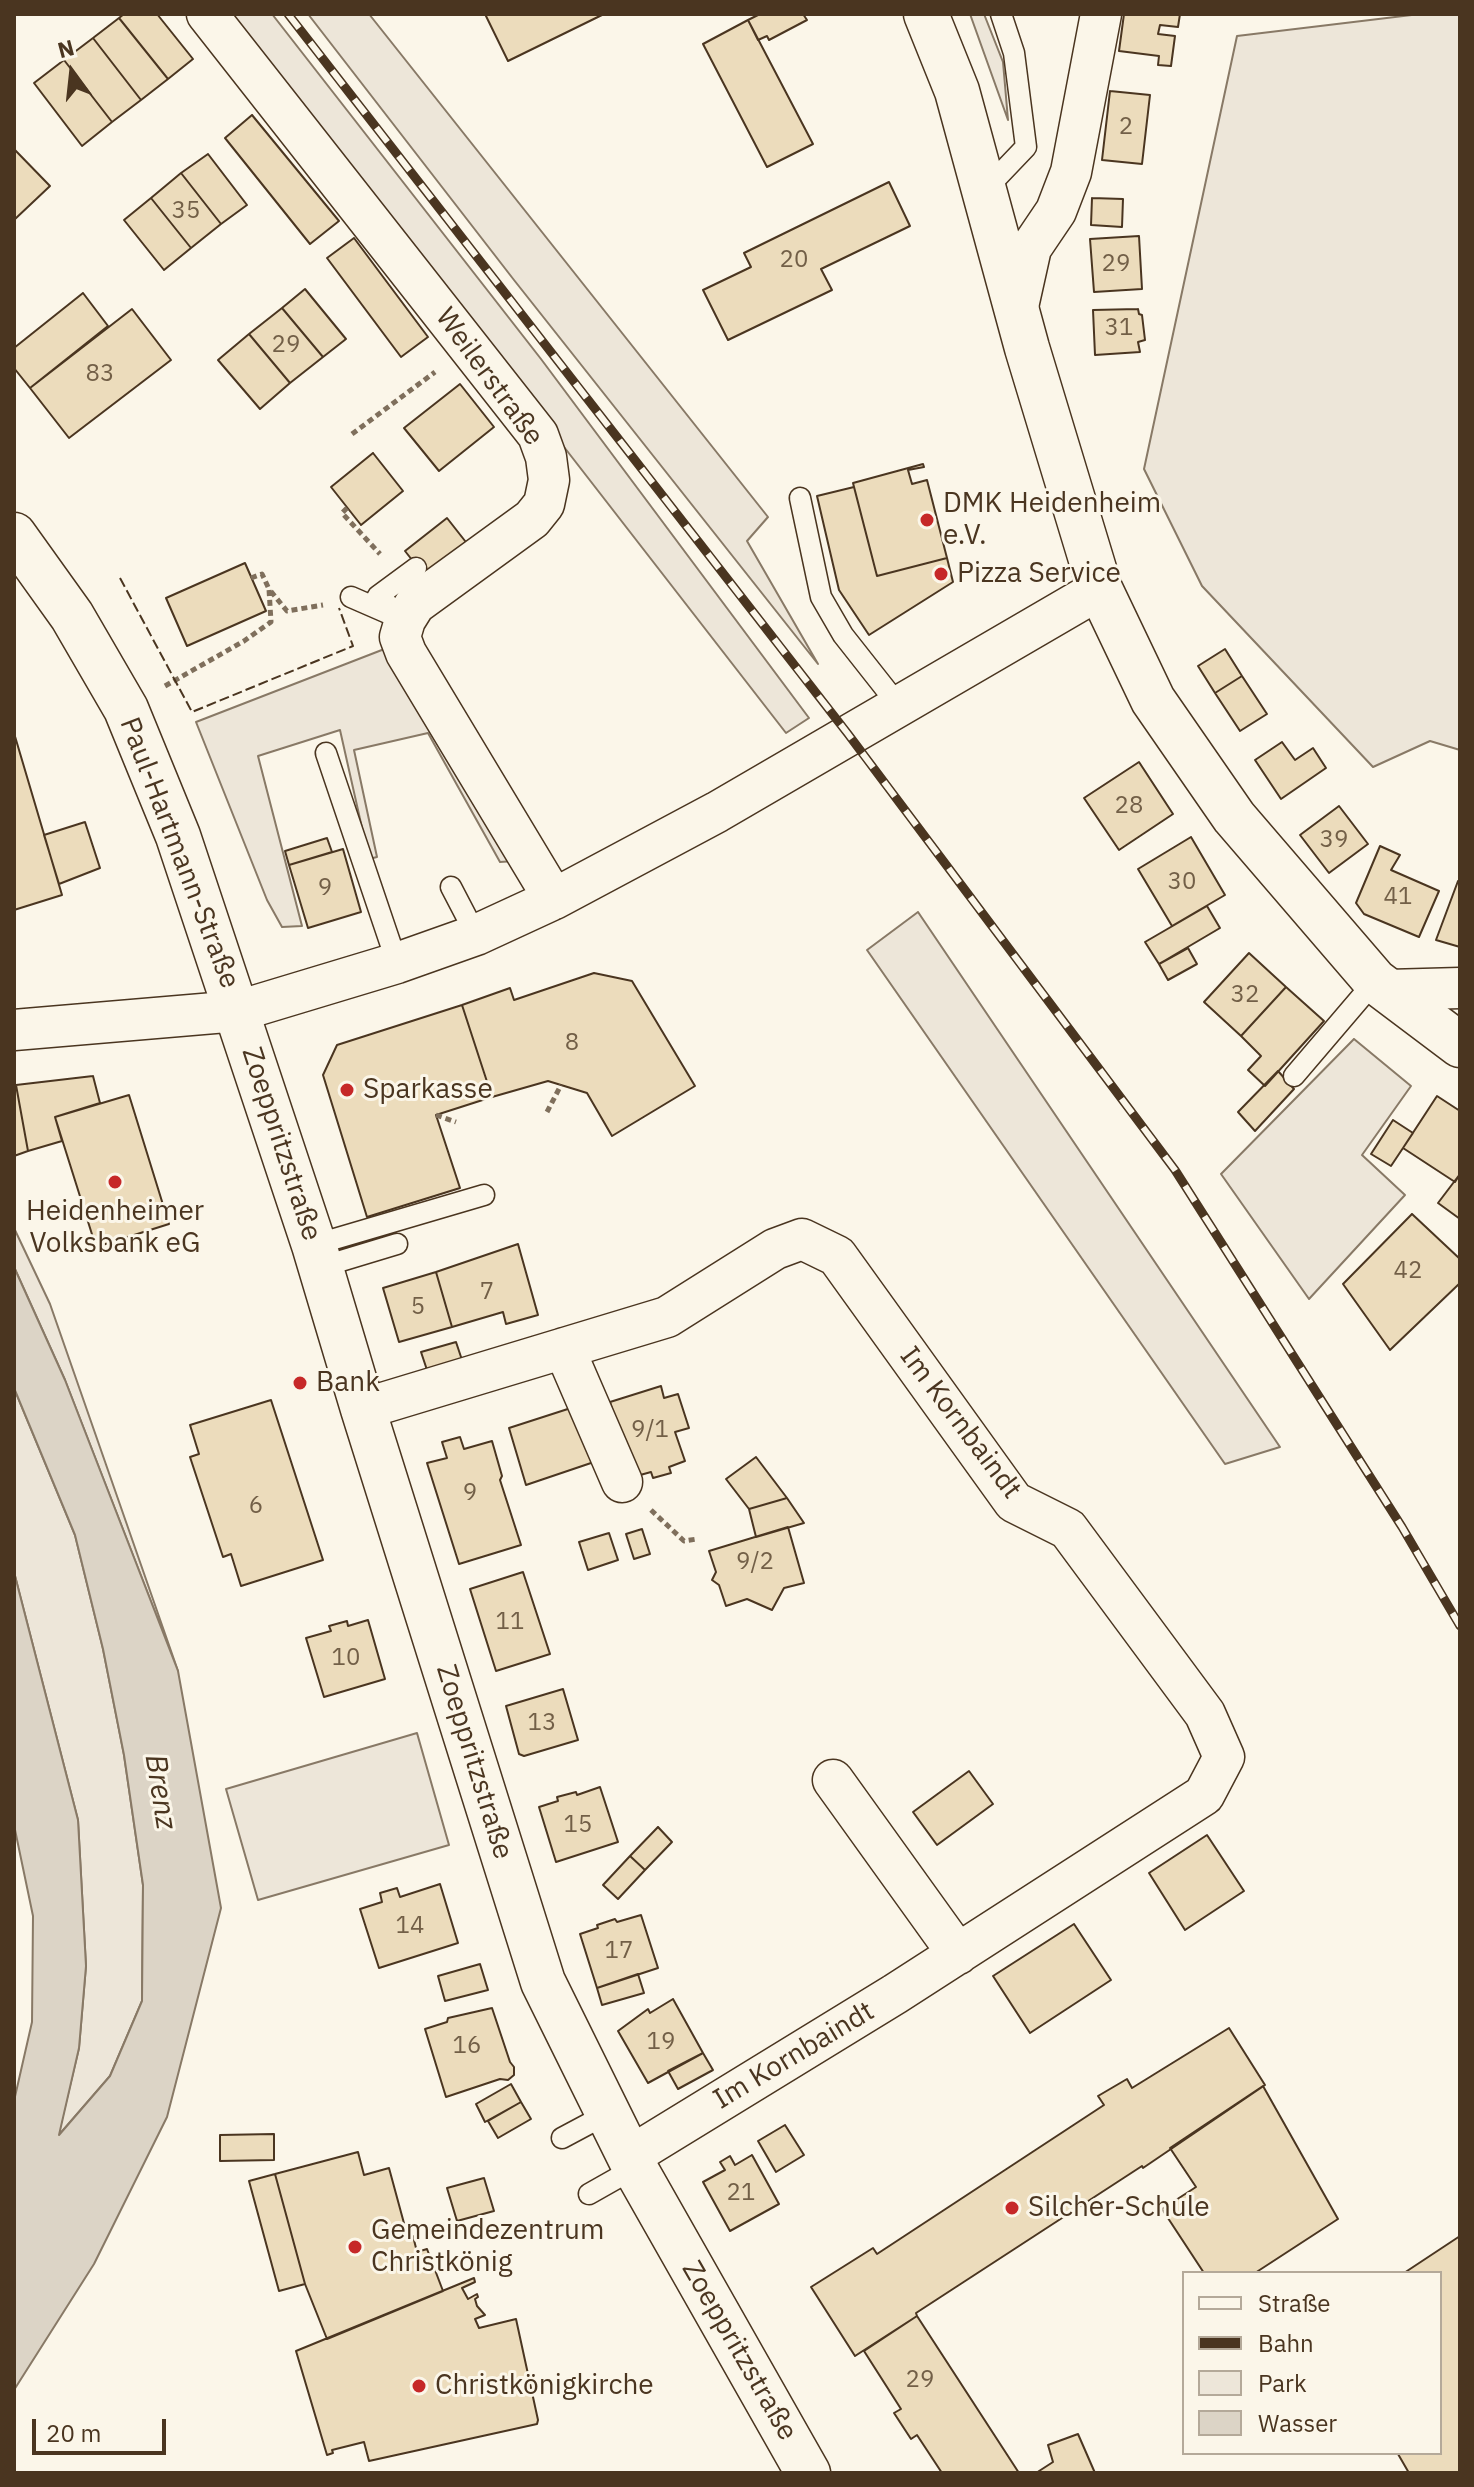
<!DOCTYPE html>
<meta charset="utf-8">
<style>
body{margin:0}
#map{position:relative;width:1474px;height:2487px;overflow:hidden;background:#fbf6e9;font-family:"IBM Plex Sans",sans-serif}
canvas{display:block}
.frame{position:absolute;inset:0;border:16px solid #4a3520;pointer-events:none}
.legend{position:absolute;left:1182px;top:2271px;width:260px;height:184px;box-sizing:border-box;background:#fbf6e9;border:2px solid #b4a999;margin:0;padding:10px 14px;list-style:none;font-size:24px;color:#4a3520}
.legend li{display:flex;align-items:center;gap:16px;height:40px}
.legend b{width:40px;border:2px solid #b4a999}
.north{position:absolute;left:32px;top:32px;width:80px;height:80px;-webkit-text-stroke:6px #fbf6e9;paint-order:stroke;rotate:345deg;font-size:22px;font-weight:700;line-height:32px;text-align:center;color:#4a3520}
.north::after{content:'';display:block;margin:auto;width:28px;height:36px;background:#4a3520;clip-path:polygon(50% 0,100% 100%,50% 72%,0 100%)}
.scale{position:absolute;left:32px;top:2419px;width:134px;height:36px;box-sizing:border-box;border:4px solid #4a3520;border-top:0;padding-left:10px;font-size:24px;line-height:28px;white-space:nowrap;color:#4a3520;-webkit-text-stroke:6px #fbf6e9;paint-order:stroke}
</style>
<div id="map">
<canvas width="1474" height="2487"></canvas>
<div class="frame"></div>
<ul class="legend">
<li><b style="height:10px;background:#fbf6e9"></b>Straße</li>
<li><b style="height:10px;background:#4a3520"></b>Bahn</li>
<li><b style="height:22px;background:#ede6d9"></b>Park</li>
<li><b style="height:22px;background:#dcd4c6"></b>Wasser</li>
</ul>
<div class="north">N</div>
<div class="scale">20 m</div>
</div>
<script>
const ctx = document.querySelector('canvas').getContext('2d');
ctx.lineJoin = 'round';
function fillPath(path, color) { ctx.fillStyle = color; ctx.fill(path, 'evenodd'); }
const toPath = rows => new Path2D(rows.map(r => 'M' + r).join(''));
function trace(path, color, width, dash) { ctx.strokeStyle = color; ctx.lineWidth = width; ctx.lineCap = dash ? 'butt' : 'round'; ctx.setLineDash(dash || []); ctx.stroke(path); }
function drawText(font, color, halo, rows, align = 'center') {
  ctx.font = font + ' "IBM Plex Sans",sans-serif'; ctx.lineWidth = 6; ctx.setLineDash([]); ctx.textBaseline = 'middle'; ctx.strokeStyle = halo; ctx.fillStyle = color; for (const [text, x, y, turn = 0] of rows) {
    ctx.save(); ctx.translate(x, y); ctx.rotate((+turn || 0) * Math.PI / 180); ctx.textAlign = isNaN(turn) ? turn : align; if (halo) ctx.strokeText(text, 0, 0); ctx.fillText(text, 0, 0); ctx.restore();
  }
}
const green = toPath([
 [228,14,272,14,541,359,809,718,786,733,228,14],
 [308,14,369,14,768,517,747,541,818,664,514,280,308,14],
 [970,14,984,14,1003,62,1008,120,970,14],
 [1420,14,1460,14,1460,750,1430,741,1373,767,1202,586,1144,469,1237,36,1420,14],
 [387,648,515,861,500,862,428,733,354,750,377,857,369,859,340,730,258,756,302,926,282,927,267,900,196,722,387,648],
 [918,912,1280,1447,1225,1464,867,950,918,912],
 [1354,1039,1411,1086,1362,1155,1405,1195,1309,1299,1221,1174,1354,1039],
 [14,1228,50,1304,178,1671,65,1380,14,1267,14,1228],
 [14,1388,75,1535,103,1649,124,1755,143,1885,142,2001,110,2076,58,2136,79,2048,86,1966,78,1820,14,1572,14,1388],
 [417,1733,449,1845,258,1900,226,1789,417,1733]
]);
const water = toPath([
 [14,1267,65,1380,178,1671,221,1908,167,2117,94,2264,14,2390,14,2101,32,2022,33,1916,14,1825,14,1572,78,1820,86,1966,79,2048,59,2135,110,2076,142,2001,143,1885,124,1755,103,1649,75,1535,14,1388,14,1267]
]);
const building = toPath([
 [124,14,157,14,193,59,168,79,119,18,124,14],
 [485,14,604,14,508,61,485,14],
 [760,14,803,14,807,20,769,40,767,36,758,40,748,20,760,14],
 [1124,14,1180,14,1178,27,1160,25,1158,34,1175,36,1171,66,1158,65,1159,56,1119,51,1124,14],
 [119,18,168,79,141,100,93,38,119,18],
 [748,20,813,144,767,167,703,44,748,20],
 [93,38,141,100,112,122,64,60,93,38],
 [64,60,112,122,82,146,34,83,64,60],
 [1110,91,1150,95,1142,164,1102,160,1110,91],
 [252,115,339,221,310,244,225,138,252,115],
 [14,149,50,186,14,220,14,149],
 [208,154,247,205,221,224,181,173,208,154],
 [181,173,221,224,191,248,151,198,181,173],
 [889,182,910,226,821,269,832,290,728,340,703,290,751,267,744,253,889,182],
 [151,198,191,248,164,270,124,220,151,198],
 [1092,198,1123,199,1122,227,1091,225,1092,198],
 [1139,236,1142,289,1094,292,1090,239,1139,236],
 [354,238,428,337,401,357,327,258,354,238],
 [305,289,346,339,323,357,282,308,305,289],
 [83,293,108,326,30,388,14,368,14,348,83,293],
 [282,308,323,357,290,383,249,334,282,308],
 [132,309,171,360,69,438,30,388,132,309],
 [1138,309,1139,314,1142,315,1145,340,1138,342,1140,352,1095,355,1093,310,1138,309],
 [249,334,290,383,260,409,218,360,249,334],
 [460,384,494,427,439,471,404,428,460,384],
 [373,453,403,491,361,525,331,487,373,453],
 [923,464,924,467,908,470,912,484,927,480,947,558,877,576,853,483,923,464],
 [854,487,877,576,947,558,953,582,869,635,839,590,817,496,854,487],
 [447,518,469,546,427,579,405,551,447,518],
 [245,563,266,611,187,646,166,598,245,563],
 [1225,649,1242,676,1215,693,1198,666,1225,649],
 [1242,676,1267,714,1240,731,1215,693,1242,676],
 [14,733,62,895,14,910,14,733],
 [1282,742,1295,760,1313,748,1326,768,1281,799,1255,760,1282,742],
 [1139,762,1173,814,1119,850,1084,798,1139,762],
 [1339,806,1368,844,1329,873,1300,835,1339,806],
 [85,822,100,868,59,884,44,835,85,822],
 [1191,837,1225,895,1172,926,1138,869,1191,837],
 [327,838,332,852,289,865,285,851,327,838],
 [1380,846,1400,855,1391,870,1439,891,1419,937,1364,914,1356,903,1380,846],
 [343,849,361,912,308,928,289,865,343,849],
 [1458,881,1460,882,1460,947,1436,940,1458,881],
 [1207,906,1220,928,1159,964,1145,942,1207,906],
 [1188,948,1197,964,1168,980,1159,964,1188,948],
 [1249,953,1286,987,1241,1036,1204,1002,1249,953],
 [594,973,632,981,695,1086,612,1136,587,1093,548,1081,492,1097,462,1005,510,988,514,1000,594,973],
 [1286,987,1324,1021,1265,1086,1248,1070,1261,1056,1241,1036,1286,987],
 [462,1005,492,1097,436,1115,460,1188,367,1217,323,1075,337,1045,462,1005],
 [1278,1071,1294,1089,1255,1131,1238,1112,1278,1071],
 [93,1076,100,1103,55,1117,62,1141,28,1151,16,1085,93,1076],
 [16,1085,28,1151,14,1156,14,1086,16,1085],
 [129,1095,169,1224,96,1247,55,1117,129,1095],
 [1437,1096,1460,1111,1460,1174,1455,1182,1403,1148,1437,1096],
 [1393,1120,1413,1133,1391,1166,1371,1154,1393,1120],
 [1460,1174,1460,1219,1438,1203,1460,1174],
 [1412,1214,1460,1259,1460,1283,1390,1350,1343,1284,1412,1214],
 [518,1244,538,1315,506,1324,503,1312,452,1327,436,1272,518,1244],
 [436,1272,452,1327,399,1342,383,1288,436,1272],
 [456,1342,462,1360,427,1370,421,1352,456,1342],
 [661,1386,664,1398,678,1394,689,1428,675,1432,685,1461,669,1467,671,1473,653,1478,651,1472,633,1477,610,1402,661,1386],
 [271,1400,323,1560,241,1586,231,1554,223,1557,190,1457,199,1454,190,1425,271,1400],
 [574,1407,594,1462,526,1485,509,1428,574,1407],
 [460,1437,464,1449,492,1441,502,1476,500,1480,521,1545,459,1564,427,1463,447,1458,442,1442,460,1437],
 [756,1457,787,1498,749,1509,726,1479,756,1457],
 [787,1498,804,1523,756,1537,749,1509,787,1498],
 [788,1527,804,1583,784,1588,772,1610,747,1599,726,1606,719,1585,712,1580,716,1572,709,1551,788,1527],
 [642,1529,650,1554,634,1559,626,1534,642,1529],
 [609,1533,618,1560,588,1570,579,1542,609,1533],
 [523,1572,550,1654,496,1671,470,1589,523,1572],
 [368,1620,385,1679,324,1697,306,1638,331,1631,329,1626,347,1621,348,1626,368,1620],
 [563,1689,578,1740,524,1756,519,1754,506,1706,563,1689],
 [969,1771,993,1804,937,1845,913,1812,969,1771],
 [600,1787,618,1842,556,1862,539,1807,558,1801,557,1797,576,1792,577,1795,600,1787],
 [658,1827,672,1842,645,1870,630,1856,658,1827],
 [1207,1835,1244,1891,1185,1930,1149,1873,1207,1835],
 [630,1856,645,1870,618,1899,603,1885,630,1856],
 [440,1884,458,1943,379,1968,360,1909,382,1902,380,1893,397,1888,400,1897,440,1884],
 [641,1915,658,1968,597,1988,580,1934,598,1928,597,1925,615,1919,617,1922,641,1915],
 [1074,1924,1111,1980,1030,2033,993,1976,1074,1924],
 [480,1964,488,1990,445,2001,438,1976,480,1964],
 [638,1974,644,1993,602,2005,597,1988,638,1974],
 [673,1999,703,2053,648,2083,618,2031,648,2009,650,2013,673,1999],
 [492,2008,510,2062,514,2067,514,2075,508,2080,500,2079,446,2097,425,2029,447,2022,448,2018,492,2008],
 [1229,2028,1265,2085,1171,2149,1143,2168,1142,2166,916,2313,917,2316,855,2356,811,2287,873,2248,877,2254,1104,2105,1098,2096,1127,2079,1132,2088,1229,2028],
 [703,2053,713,2070,678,2089,668,2071,703,2053],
 [511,2084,521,2102,485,2122,476,2104,511,2084],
 [1263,2086,1338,2219,1255,2273,1204,2273,1162,2209,1196,2187,1170,2148,1263,2086],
 [521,2102,531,2119,498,2138,488,2121,521,2102],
 [785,2125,804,2155,776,2172,758,2141,785,2125],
 [274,2134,274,2160,220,2161,220,2135,274,2134],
 [358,2152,364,2175,389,2168,408,2238,413,2236,417,2252,427,2249,443,2291,327,2339,305,2284,275,2174,358,2152],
 [752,2155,779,2204,730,2231,703,2182,725,2170,720,2162,730,2156,735,2165,752,2155],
 [275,2174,305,2284,279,2291,249,2181,275,2174],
 [484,2178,494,2211,457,2221,447,2188,484,2178],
 [1460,2236,1460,2473,1409,2473,1398,2454,1393,2453,1440,2453,1440,2273,1404,2273,1460,2236],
 [474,2278,475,2282,462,2288,468,2299,477,2294,478,2297,475,2299,477,2306,485,2315,475,2319,479,2328,516,2319,538,2420,537,2424,369,2461,364,2442,332,2450,333,2453,327,2455,296,2351,474,2278],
 [917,2316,1019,2473,942,2473,917,2435,911,2439,894,2413,901,2409,864,2351,917,2316],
 [1078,2434,1095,2473,1036,2473,1053,2462,1048,2445,1078,2434]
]);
const path = toPath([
 [352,434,435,372],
 [347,508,342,513,380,554],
 [251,578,262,574,269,589],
 [165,686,244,641,271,622,269,589,287,611,323,605],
 [547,1112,561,1085],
 [436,1115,456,1122],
 [651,1510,684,1541,697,1539]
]);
const service = toPath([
 [984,191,1026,147,1014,53,1001,14],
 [800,498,821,597,843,635,899,706],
 [351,597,390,614],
 [405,620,378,596,416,568],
 [326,753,397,963],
 [451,887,476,935],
 [1294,1076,1375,981],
 [314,1245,484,1195],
 [321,1267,397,1244],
 [562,2138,607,2114],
 [589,2194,635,2168]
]);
const minor = toPath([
 [207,14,538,435,546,457,549,480,544,504,532,519,415,604,405,620,400,637,406,653,554,899],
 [1017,311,1031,248,1056,211,1071,172,1101,14],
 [1388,990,1460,988],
 [14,1030,238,1011,397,963,476,935,554,899,717,812,1100,589],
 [564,1348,622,1482],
 [363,1409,667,1317,775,1249,802,1239,837,1256,1014,1502,1068,1529,1205,1714,1224,1757,1204,1795,895,1994,629,2157],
 [833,1780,958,1954]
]);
const secondary = toPath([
 [14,535,72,616,126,709,178,836,314,1245,363,1409,543,1982,635,2168,808,2473]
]);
const primary = toPath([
 [926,14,957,91,1027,348,1100,589,1153,700,1234,817,1375,981,1460,1045]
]);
const rail = toPath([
 [288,14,848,734,1175,1170,1402,1527,1460,1626]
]);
const fence = toPath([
 [120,578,192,712,353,646,339,608]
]);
const markers = [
 [927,520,8,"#c62828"],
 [941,574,8,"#c62828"],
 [347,1090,8,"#c62828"],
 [115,1182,8,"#c62828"],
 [300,1383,8,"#c62828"],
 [1012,2208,8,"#c62828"],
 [355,2247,8,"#c62828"],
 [419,2386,8,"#c62828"]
];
const numberNames = [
 ["2",1126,127],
 ["35",186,211],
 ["20",794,260],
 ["29",1116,264],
 ["31",1119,328],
 ["29",286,345],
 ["83",100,374],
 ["28",1129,806],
 ["39",1334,840],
 ["30",1182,882],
 ["9",325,888],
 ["41",1398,897],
 ["32",1245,995],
 ["8",572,1043],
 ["42",1408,1271],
 ["7",487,1292],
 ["5",418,1307],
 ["9/1",650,1430],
 ["9",470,1493],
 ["6",256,1506],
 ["9/2",755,1562],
 ["11",510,1622],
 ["10",346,1658],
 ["13",542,1723],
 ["15",578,1825],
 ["14",410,1926],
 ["17",619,1951],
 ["19",661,2042],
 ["16",467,2046],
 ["21",741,2193],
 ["29",920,2380]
];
const streetNames = [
 ["Weilerstraße",489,377,54],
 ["Paul-Hartmann-Straße",179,853,69],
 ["Zoeppritzstraße",281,1144,72],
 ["Im Kornbaindt",960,1423,53],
 ["Zoeppritzstraße",474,1762,73],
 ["Im Kornbaindt",794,2056,-31],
 ["Zoeppritzstraße",739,2351,60]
];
const poiNames = [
 ["DMK Heidenheim",943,504],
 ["e.V.",943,536],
 ["Pizza Service",957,574],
 ["Sparkasse",363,1090],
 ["Heidenheimer",115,1212,"center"],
 ["Volksbank eG",115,1244,"center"],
 ["Bank",316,1383],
 ["Silcher-Schule",1028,2208],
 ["Gemeindezentrum",371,2231],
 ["Christkönig",371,2263],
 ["Christkönigkirche",435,2386]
];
const waterNames = [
 ["Brenz",160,1792,81]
];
fillPath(green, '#ede6d9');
trace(green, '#887966', 2);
fillPath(water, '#dcd4c6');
trace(water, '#887966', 2);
fillPath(building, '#ecdcbc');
trace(building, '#4a3520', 2);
trace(service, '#4a3520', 23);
trace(minor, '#4a3520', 43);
trace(secondary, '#4a3520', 47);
trace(primary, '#4a3520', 47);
trace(path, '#7f6f5c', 5, [6, 4]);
trace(service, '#fbf6e9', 20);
trace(minor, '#fbf6e9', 40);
trace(secondary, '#fbf6e9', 44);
trace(primary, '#fbf6e9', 44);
trace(rail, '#4a3520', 9);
trace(rail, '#fbf6e9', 6, [18]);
trace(fence, '#4a3520', 2, [10, 4]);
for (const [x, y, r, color] of markers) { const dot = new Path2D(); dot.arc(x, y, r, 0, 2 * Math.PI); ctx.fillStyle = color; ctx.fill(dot); trace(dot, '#fbf6e9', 3); }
drawText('24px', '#725f47', null, numberNames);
drawText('28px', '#4a3520', '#fbf6e9', streetNames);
drawText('28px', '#4a3520', '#fbf6e9', poiNames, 'left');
drawText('italic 30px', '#4a3520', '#fbf6e9', waterNames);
</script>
